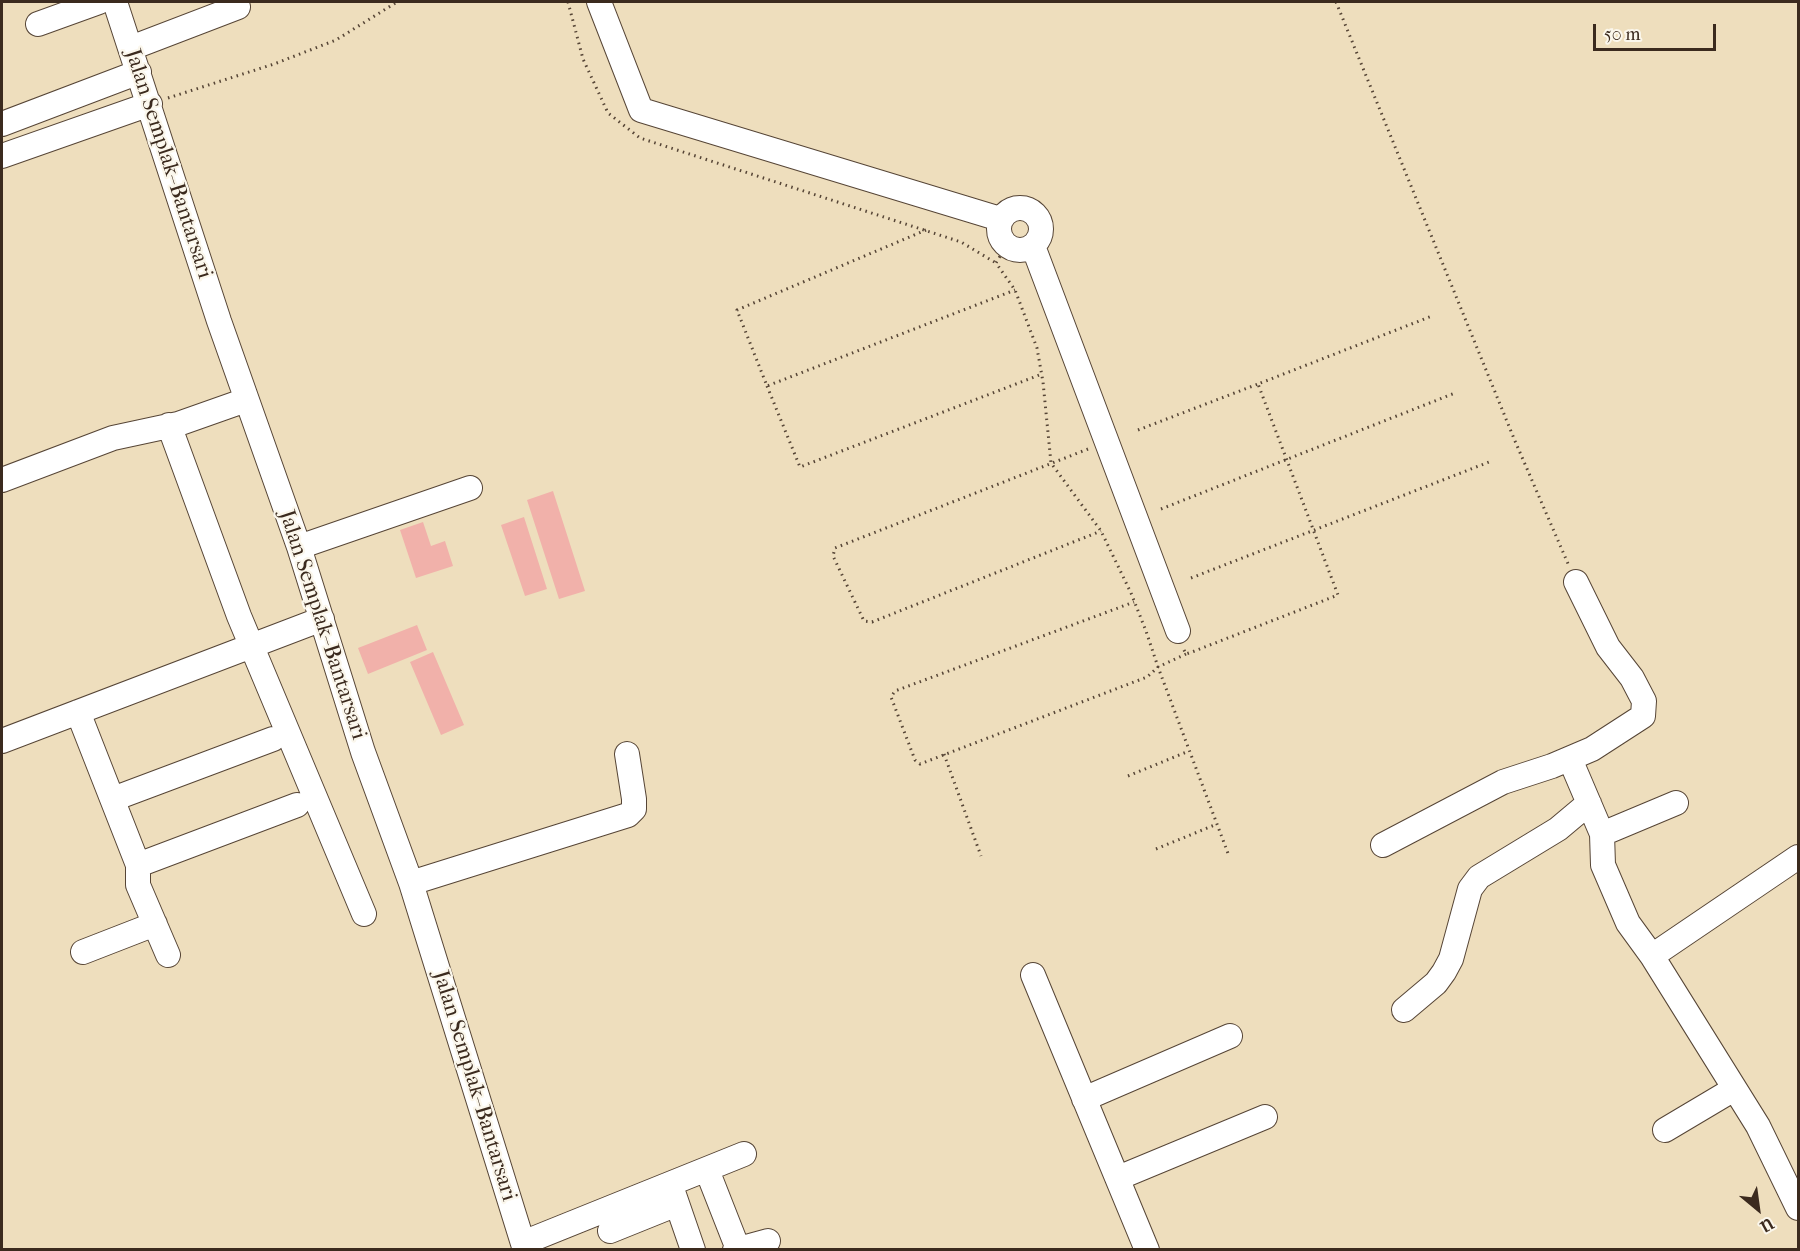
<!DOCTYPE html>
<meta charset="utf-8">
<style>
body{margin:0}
#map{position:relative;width:1800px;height:1251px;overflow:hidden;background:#eedebd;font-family:"IM FELL French Canon",serif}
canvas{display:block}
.frame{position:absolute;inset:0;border:3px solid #3b2a1e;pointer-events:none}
.north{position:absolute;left:1728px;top:1179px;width:60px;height:60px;-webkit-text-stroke:4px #fbf7ec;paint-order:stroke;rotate:151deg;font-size:16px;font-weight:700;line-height:24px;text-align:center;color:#3b2a1e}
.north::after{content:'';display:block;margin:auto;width:21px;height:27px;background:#3b2a1e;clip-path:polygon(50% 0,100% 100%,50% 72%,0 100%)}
.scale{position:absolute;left:1593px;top:24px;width:123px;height:27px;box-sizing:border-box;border:3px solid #3b2a1e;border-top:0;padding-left:8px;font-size:18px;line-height:21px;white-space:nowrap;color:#3b2a1e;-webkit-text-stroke:4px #fbf7ec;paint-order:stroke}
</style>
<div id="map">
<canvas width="1800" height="1251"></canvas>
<div class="frame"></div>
<div class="north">U</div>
<div class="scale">50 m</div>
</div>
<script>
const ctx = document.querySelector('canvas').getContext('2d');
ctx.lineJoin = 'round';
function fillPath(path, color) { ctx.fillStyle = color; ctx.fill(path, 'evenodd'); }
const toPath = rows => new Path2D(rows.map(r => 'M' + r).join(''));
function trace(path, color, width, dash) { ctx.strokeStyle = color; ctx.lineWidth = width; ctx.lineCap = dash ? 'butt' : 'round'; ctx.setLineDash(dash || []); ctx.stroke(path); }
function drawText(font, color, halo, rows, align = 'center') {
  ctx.font = font + ' "IM FELL French Canon",serif'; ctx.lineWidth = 4.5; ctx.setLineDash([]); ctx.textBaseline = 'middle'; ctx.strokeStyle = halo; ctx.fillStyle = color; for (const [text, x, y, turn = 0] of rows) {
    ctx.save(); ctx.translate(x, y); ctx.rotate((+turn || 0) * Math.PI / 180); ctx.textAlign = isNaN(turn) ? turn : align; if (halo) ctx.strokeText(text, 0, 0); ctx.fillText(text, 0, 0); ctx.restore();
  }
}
const building = toPath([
 [553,491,585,591,559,599,527,500],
 [524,517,547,589,525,596,501,525],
 [423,522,431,546,445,541,453,566,416,578,400,530],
 [417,625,427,650,368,674,358,648],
 [433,652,464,725,441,735,410,662]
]);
const path = toPath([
 [568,2,583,59,608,113,640,138,961,242,996,263],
 [1336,2,1515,441,1569,566],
 [168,98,274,64,336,40,397,2],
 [926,230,737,310,767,386,1015,290],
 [1006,246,996,263,1015,290,1037,348,1043,382,1051,463,1101,531,1131,593,1146,631,1158,667,1147,677,920,764,915,760,891,697,895,691,1134,602],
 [767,386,800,467,1042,374],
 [1138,430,1258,384],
 [1088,449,835,548,833,556,864,621,872,622,1101,531],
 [1161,509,1455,393],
 [1191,578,1489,462],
 [1184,650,1186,654,1192,652,1338,595,1258,384,1432,316],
 [1186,654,1158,667,1229,856],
 [944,754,981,856],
 [1128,776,1189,751],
 [1156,849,1217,824]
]);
const minor = toPath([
 [115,2,219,321,299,547,363,752,411,883,525,1250],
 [599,2,641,110,1000,219],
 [38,24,99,2],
 [131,48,238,7],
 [2,124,139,72],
 [2,156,150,104],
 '999 229a21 21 0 1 1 42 0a21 21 0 1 1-42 0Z',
 [1033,246,1178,631],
 [169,425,239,616,364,914],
 [2,480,113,438,178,424,246,400],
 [299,547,470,488],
 [78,712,138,865,297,805],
 [2,741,322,619],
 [1570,759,1602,834,1603,865,1628,923,1652,956,1758,1126,1798,1208],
 [113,799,273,739],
 [1602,834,1676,803],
 [1383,845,1503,782,1552,766,1592,749,1643,716,1644,701,1632,678,1608,647,1576,582],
 [138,865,138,885,168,955],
 [411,883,628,815,634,809,634,799,627,754],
 [83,952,155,924],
 [1652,956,1798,857],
 [1033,975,1147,1250],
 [1404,1010,1436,983,1444,972,1451,959,1470,889,1479,877,1558,829,1589,803],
 [1084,1099,1230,1036],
 [1665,1130,1734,1089],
 [707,1170,738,1249],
 [1118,1178,1265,1117],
 [672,1189,693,1250],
 [610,1231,677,1204],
 [523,1243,744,1154],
 [735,1250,768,1241]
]);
const streetNames = [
 ["Jalan Semplak–Bantarsari",168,164,72],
 ["Jalan Semplak–Bantarsari",322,625,72],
 ["Jalan Semplak–Bantarsari",474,1086,73]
];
fillPath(building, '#f1b1aa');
trace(minor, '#564536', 26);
trace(path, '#564536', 3, [1.5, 4.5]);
trace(minor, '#fff', 24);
drawText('22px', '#3b2a1e', '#fbf7ec', streetNames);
</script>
